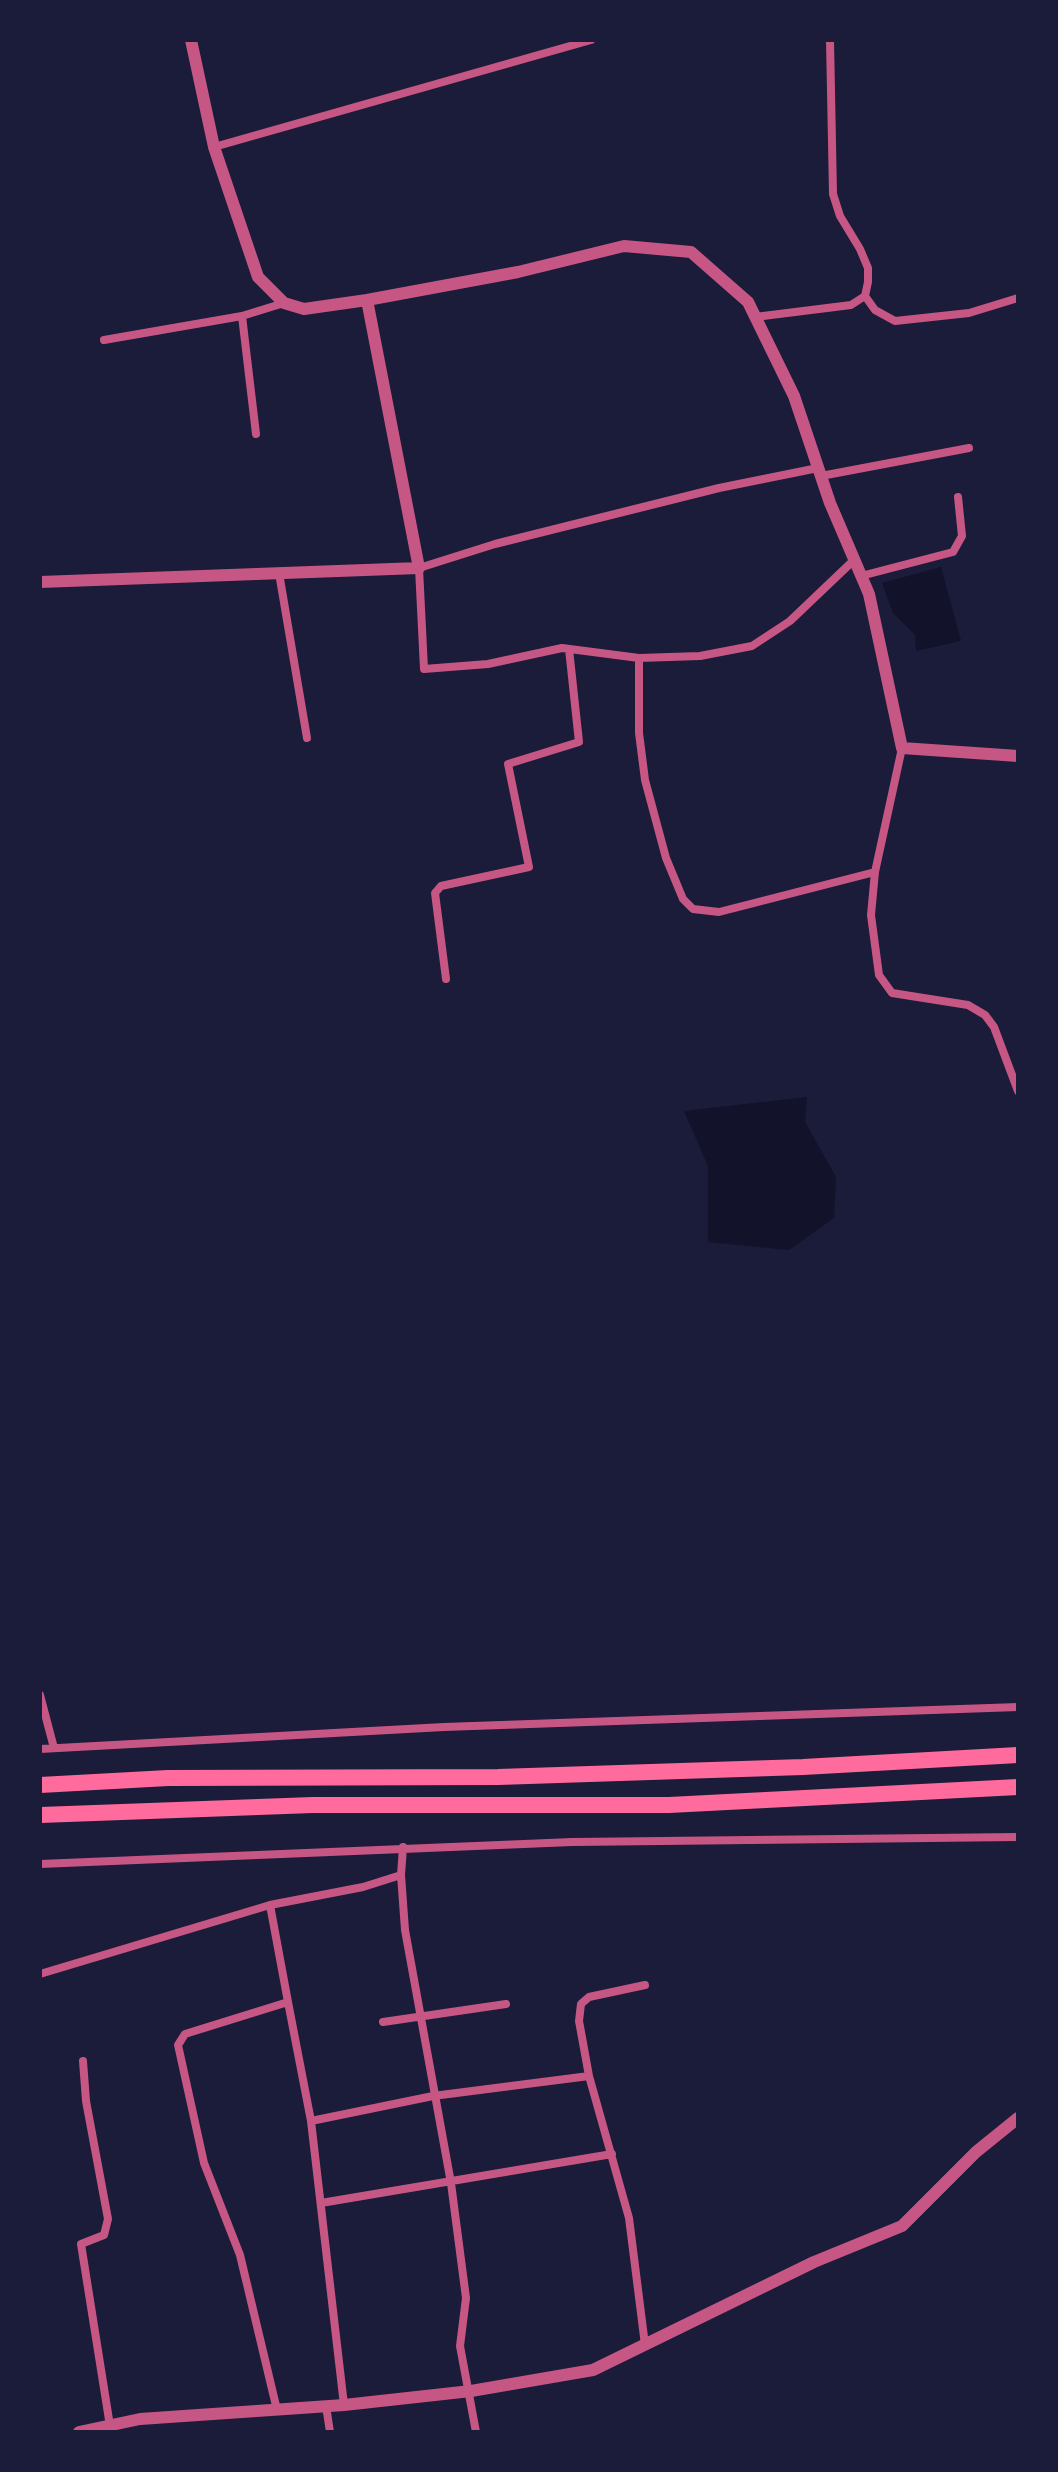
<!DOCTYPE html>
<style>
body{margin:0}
#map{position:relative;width:1058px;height:2472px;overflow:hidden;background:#1b1b3a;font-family:Barlow,sans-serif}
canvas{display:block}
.frame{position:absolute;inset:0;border:42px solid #1b1b3a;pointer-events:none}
</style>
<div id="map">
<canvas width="1058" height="2472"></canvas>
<div class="frame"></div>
</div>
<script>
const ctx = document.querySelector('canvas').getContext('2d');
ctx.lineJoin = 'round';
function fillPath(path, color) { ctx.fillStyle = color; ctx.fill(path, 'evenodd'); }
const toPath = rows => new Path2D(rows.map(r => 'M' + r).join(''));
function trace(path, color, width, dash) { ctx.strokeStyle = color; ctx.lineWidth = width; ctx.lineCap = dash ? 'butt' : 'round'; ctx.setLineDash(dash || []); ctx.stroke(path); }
const water = toPath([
 [941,567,961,641,916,651,915,635,893,613,882,583],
 [807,1097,805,1122,836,1177,834,1218,789,1250,708,1242,708,1166,684,1111]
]);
const minor = toPath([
 [214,147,591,40],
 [865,296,875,310,895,321,969,313,1018,298],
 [242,316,256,434],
 [755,317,851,305,865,296,868,282,868,268,860,249,840,216,833,194,830,40],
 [104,340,242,316,284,303],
 [854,560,790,621,752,646,700,656,639,658,562,648,488,664,424,669,419,568,495,544,719,488,818,468,821,476,969,448],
 [279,573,307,738],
 [861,576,953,552,962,536,958,497],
 [639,658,639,733,645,780,666,858,683,899,693,909,719,912,875,872],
 [902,748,875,872,871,915,879,975,892,993,968,1005,985,1015,994,1027,1018,1091],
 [446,979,435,893,441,886,529,867,508,764,579,742,569,649],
 [40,1695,54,1748],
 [40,1749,444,1727,1018,1707],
 [403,1847,401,1875,405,1930,451,2183,466,2298,460,2346,476,2432],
 [40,1864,572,1842,1018,1837],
 [270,1905,288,2002,185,2034,178,2045,204,2163,240,2255,277,2410],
 [40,1974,270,1905,363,1887,401,1875],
 [288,2002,311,2121,344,2405],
 [383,2022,506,2004],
 [83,2061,86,2101,108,2219,104,2235,81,2244,110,2426],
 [589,2076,629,2218,645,2345],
 [311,2121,433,2096,589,2076,579,2021,581,2004,589,1997,645,1985],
 [321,2203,612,2154],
 [326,2406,330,2432]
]);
const tertiary = toPath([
 [191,40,214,147,258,277,284,303,304,309,367,300],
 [40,582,419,568,367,300,518,272,624,246,691,252,748,302,794,396,830,503,869,594,902,748,1018,756],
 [79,2432,140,2419,344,2405,471,2391,593,2370,814,2262,902,2226,976,2152,1018,2118]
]);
const trunk = toPath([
 [40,1785,168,1778,498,1777,803,1767,1018,1755],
 [40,1815,313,1805,669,1805,1018,1787]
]);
fillPath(water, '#12122b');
trace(minor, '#c65784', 8);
trace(tertiary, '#c65784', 12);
trace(trunk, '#ff6b9d', 16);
</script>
